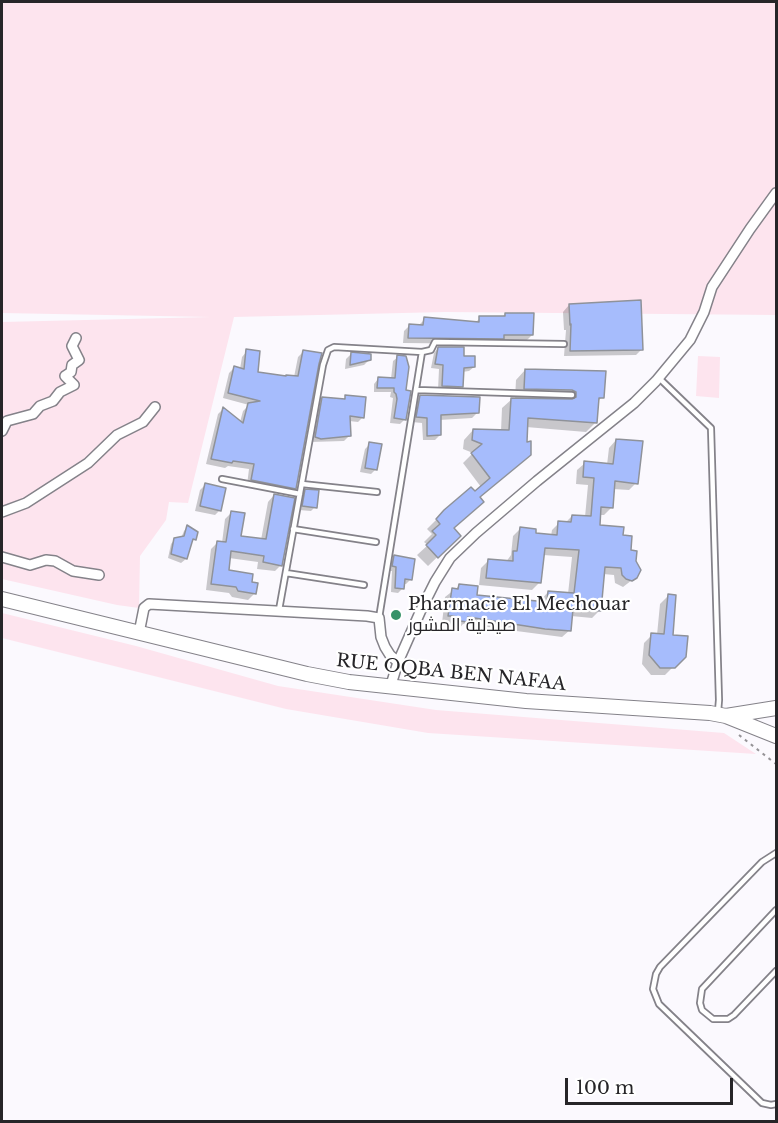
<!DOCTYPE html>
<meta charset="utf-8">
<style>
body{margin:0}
#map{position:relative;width:778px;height:1123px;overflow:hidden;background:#fbf9fe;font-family:"Libre Baskerville",serif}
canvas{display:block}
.frame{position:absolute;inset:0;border:3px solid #262528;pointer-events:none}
.scale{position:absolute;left:565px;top:1078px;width:168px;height:27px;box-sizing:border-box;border:3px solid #262528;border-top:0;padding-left:8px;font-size:18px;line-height:21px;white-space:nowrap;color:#262528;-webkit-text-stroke:4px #fff;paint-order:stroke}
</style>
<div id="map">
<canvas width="778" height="1123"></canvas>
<div class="frame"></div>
<div class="scale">100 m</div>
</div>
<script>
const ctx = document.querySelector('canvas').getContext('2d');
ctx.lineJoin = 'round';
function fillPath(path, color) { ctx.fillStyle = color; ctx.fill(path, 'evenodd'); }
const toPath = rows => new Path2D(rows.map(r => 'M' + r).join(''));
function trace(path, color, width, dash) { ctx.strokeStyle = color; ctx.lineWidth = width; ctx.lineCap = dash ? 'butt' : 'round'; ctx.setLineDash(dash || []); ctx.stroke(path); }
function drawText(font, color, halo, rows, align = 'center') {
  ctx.font = font + ' "Libre Baskerville",Cairo,serif'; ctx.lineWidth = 4.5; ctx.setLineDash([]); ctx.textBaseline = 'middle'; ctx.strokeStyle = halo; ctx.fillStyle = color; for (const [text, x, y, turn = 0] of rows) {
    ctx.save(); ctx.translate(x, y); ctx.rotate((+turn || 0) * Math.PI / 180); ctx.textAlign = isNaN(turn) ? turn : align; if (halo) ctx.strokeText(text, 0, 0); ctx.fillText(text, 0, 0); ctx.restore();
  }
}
const green = toPath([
 [2,2,776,2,776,315,445,312,234,317,188,503,169,502,166,520,140,556,139,608,117,605,2,579,2,322,211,317,2,313],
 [698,356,720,357,719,398,696,396],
 [2,613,136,646,278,686,436,710,724,733,756,754,428,733,286,709,2,638]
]);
const shadow = toPath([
 [569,305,642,349,636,355,564,356,566,330,564,330,563,312],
 [505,314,532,335,526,341,500,340,496,344,403,343,404,331,410,325,419,325,425,319,475,323,480,318,502,317],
 [438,348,462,358,474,367,469,371,462,372,462,386,457,391,438,390,439,369,431,368,434,353],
 [247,351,256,373,294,377,298,357,303,352,295,488,289,493,247,485,249,469,228,466,225,468,206,464,218,414,223,409,240,422,243,411,249,405,223,398,229,373,234,368,240,369,242,357],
 [351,354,369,360,364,365,345,369,346,359],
 [398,357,404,392,405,419,400,424,390,423,393,398,390,397,391,392,374,392,374,384,378,379,391,379,393,361],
 [525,370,602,397,597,402,595,423,586,432,526,427,527,457,479,498,452,529,459,536,428,566,417,555,428,545,424,542,432,534,427,529,445,511,481,487,463,463,473,453,463,449,464,440,473,430,501,431,502,408,512,399,515,399,516,380],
 [420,396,477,413,472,418,439,420,440,435,435,440,423,440,422,423,412,422,415,401],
 [346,397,363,417,358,422,349,421,349,436,344,441,310,442,317,403,322,398,343,400],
 [616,440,636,483,629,490,613,489,611,508,604,515,599,515,599,527,622,537,629,552,636,577,623,587,615,583,614,575,603,574,599,611,592,618,571,616,570,630,562,637,463,624,459,629,447,627,447,623,442,623,445,597,459,586,475,596,541,603,541,600,548,592,568,594,572,557,543,555,540,582,532,590,479,585,481,568,488,561,506,562,511,555,513,536,520,529,534,535,551,536,552,530,559,523,565,523,572,516,585,517,588,485,576,484,577,470,585,463,607,465,609,448],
 [370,444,376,469,371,474,360,472,365,449],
 [205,485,220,510,215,515,195,511,200,490],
 [306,490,315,507,311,511,299,510,302,495],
 [274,495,281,565,275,571,257,569,258,562,229,558,227,571,250,583,255,593,248,600,232,597,229,593,206,590,211,549,218,542,222,543,225,519,232,512,239,537,261,540,268,502],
 [188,527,195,539,190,543,186,559,181,563,168,558,171,544,175,539,181,538,184,531],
 [394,557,411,579,406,584,403,584,403,588,398,593,391,592,392,571,388,571,389,562],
 [668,596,671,636,684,656,665,675,651,675,642,664,644,643,652,635,657,635,660,604]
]);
const building = toPath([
 [641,300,643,350,570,351,571,324,570,325,569,304,641,300],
 [505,313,534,313,533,335,504,335,504,339,408,338,409,324,423,325,424,317,479,322,479,316,505,316,505,313],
 [438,347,464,347,464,356,475,356,475,367,464,368,463,387,442,386,443,365,435,364,438,347],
 [246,349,260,351,258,372,286,376,286,375,298,376,303,350,322,353,319,364,296,489,251,480,254,464,233,461,232,463,211,459,223,407,243,423,248,403,260,401,228,393,234,366,244,369,246,349],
 [351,352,371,354,371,360,350,365,351,352],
 [397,355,406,356,409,367,406,390,411,391,406,420,394,418,397,399,396,394,394,392,394,388,377,388,378,377,395,378,397,355],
 [525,369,606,371,604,398,599,398,597,423,528,418,527,442,531,441,531,455,480,497,484,502,454,528,461,536,438,558,426,545,436,535,432,531,440,524,436,519,444,510,471,487,475,491,490,478,471,453,482,444,472,440,473,429,509,430,511,398,572,399,576,397,576,392,572,390,524,389,525,369],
 [345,395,366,397,364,418,350,416,351,436,321,439,315,437,322,397,345,399,345,395],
 [420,395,480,397,479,413,441,415,441,435,427,436,427,418,416,417,420,395],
 [616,439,643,441,638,484,615,481,613,508,601,507,600,525,624,527,623,535,632,536,631,550,637,551,636,561,641,570,637,578,632,581,626,579,622,575,621,568,605,567,601,611,573,609,571,631,545,629,468,617,467,622,453,620,454,616,448,616,452,588,458,589,459,584,478,586,477,595,547,602,548,591,574,593,579,550,545,548,541,583,486,578,488,559,513,561,513,551,517,551,520,527,536,529,536,533,557,535,558,521,571,522,572,515,591,516,594,478,583,477,584,461,613,464,616,439],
 [369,442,382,444,377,470,365,468,369,442],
 [205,483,226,488,221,511,200,506,205,483],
 [305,489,319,490,317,508,302,506,305,489],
 [274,494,295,498,282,566,263,562,264,556,231,551,229,570,253,574,252,582,258,583,256,594,238,591,236,587,211,584,217,541,226,542,231,511,245,513,241,536,266,539,274,494],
 [187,525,198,532,196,540,193,539,187,559,171,554,174,538,184,536,187,525],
 [394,555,415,559,412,580,405,579,404,589,395,588,396,567,392,566,394,555],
 [668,594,676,595,673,635,688,636,686,657,675,668,660,668,649,655,651,633,664,634,668,594]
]);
const path = toPath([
 [739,735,776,764]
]);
const lane = toPath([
 [659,378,711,428,719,700,718,712],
 [417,390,572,395],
 [222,479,300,494],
 [302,484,377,492],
 [293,529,376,542],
 [286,573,364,585],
 [279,610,323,365,328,350,334,347,422,352,431,350,435,342,564,344],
 [379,618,422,352],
 [776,853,762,862,660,967,656,974,653,989,659,1004,762,1103,771,1105,776,1104],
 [776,910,702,989,700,1003,702,1010,713,1019,728,1019,734,1015,776,971]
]);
const street = toPath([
 [2,431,7,421,33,414,40,406,53,401,60,392,74,385,65,376,71,372,72,365,79,360,72,346,76,338],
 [2,512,26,503,88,463,117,435,143,422,155,407],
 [2,557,30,565,46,560,55,561,73,571,99,575],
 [139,633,144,608,149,604,367,616,379,618,381,637,385,647,390,655,398,662],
 [390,688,398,662,421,610,435,582,450,558,476,533,537,481,634,403,656,381,690,340,704,312,712,287,750,229,776,193]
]);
const secondary = toPath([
 [2,599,307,674,349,682,526,701,710,713,726,716,776,736],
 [726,716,776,708]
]);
const markers = [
 [396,615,6,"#379269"]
];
const poiNames = [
 ["Pharmacie El Mechouar",408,605],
 ["صيدلية المشور",408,626]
];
const streetNames = [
 ["RUE OQBA BEN NAFAA",451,673,6]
];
fillPath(green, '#fde4ee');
fillPath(shadow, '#0003');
fillPath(building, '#a6bcfc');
trace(building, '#8f9299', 1.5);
trace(lane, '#848289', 8);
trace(street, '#848289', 12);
trace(secondary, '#848289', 16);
trace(path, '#959397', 2, [3, 4.5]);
trace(lane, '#fff', 4.5);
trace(street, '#fff', 9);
trace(secondary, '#fff', 14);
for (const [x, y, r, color] of markers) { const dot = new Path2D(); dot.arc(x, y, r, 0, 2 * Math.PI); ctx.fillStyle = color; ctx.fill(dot); trace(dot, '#fff', 2); }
drawText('18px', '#262528', '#fff', poiNames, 'left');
drawText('18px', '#262528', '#fff', streetNames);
</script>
